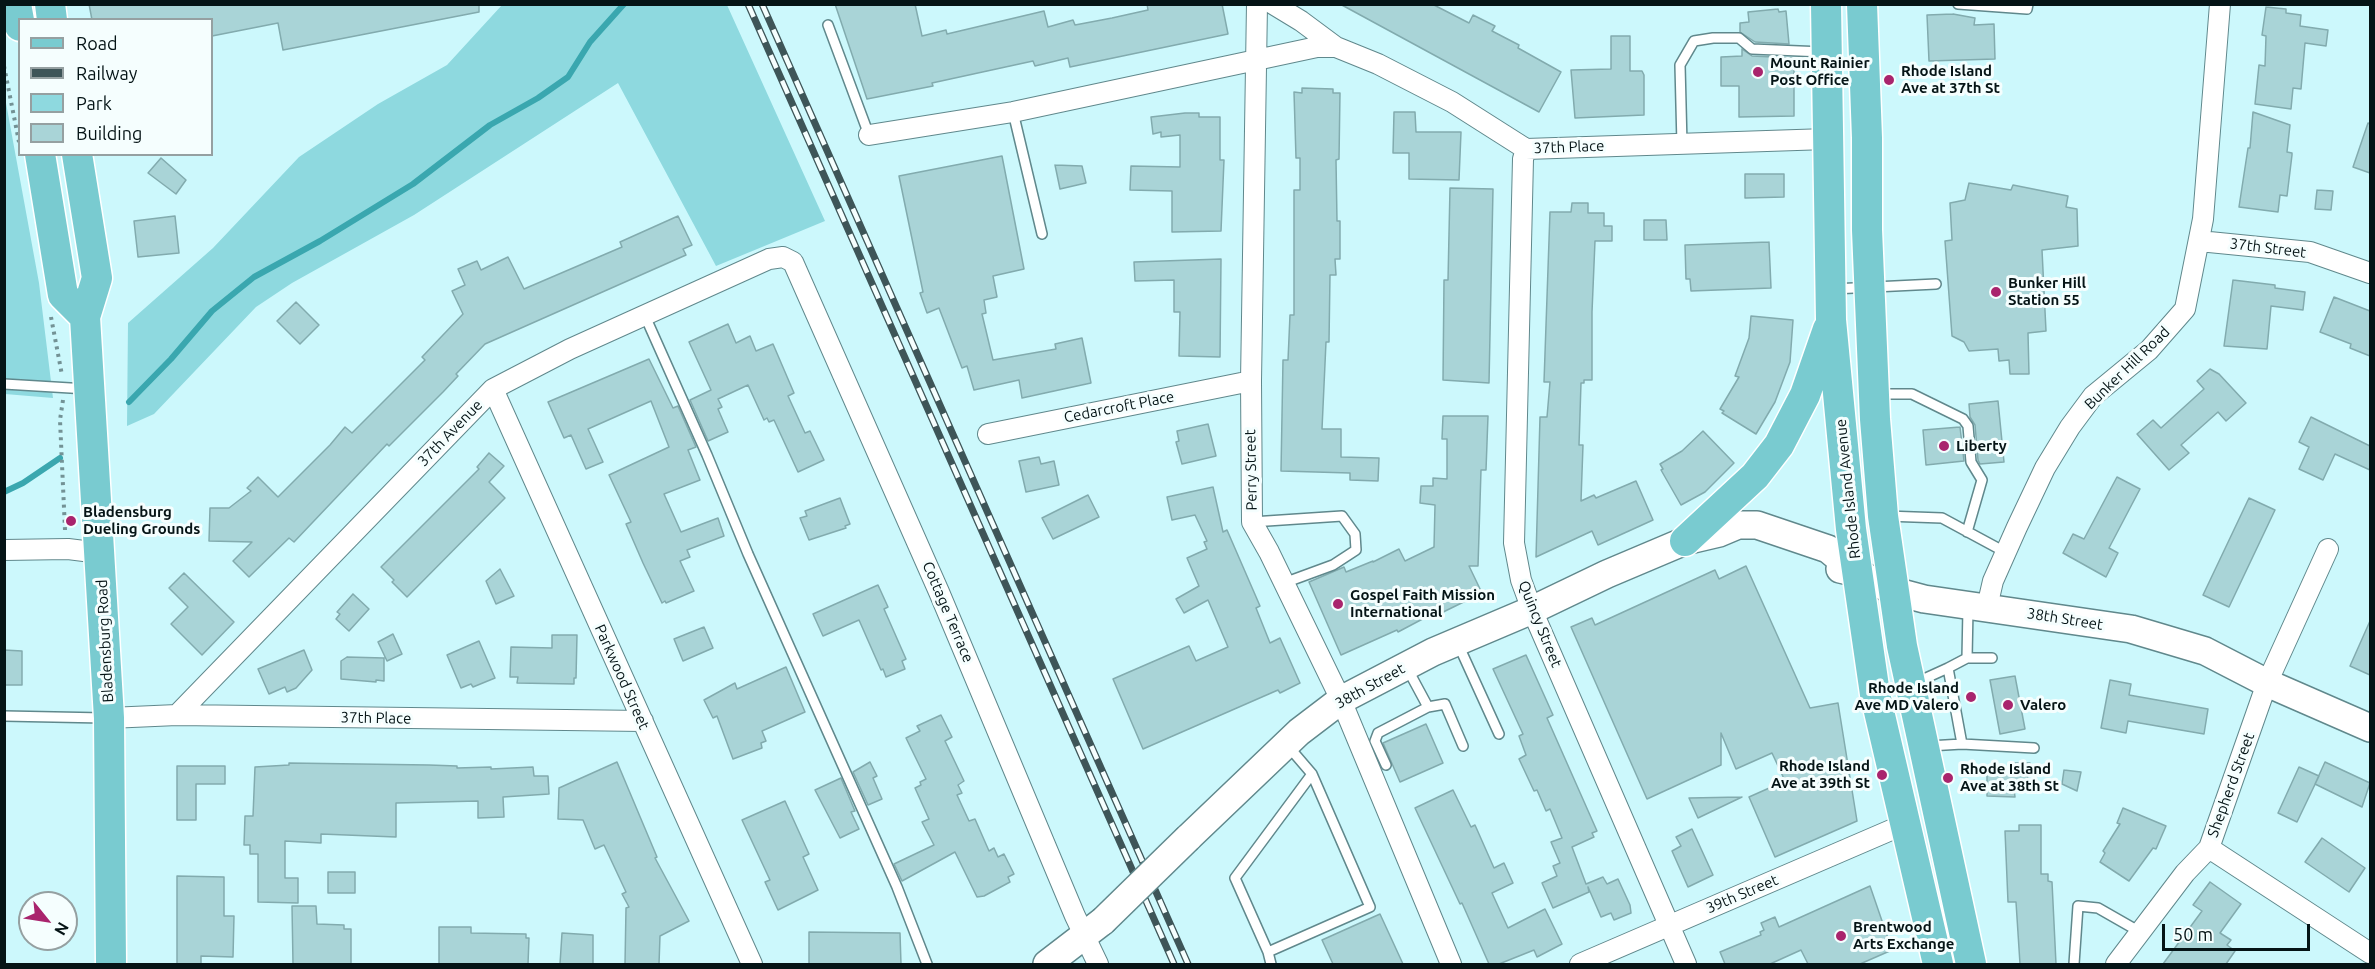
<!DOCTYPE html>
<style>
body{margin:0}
#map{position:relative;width:2375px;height:969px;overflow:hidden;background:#ccf8fc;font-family:Ubuntu,sans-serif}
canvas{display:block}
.frame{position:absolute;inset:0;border:6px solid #051416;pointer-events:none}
.legend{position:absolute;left:18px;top:18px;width:195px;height:138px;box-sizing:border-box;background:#f5fefe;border:2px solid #95a0a1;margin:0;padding:8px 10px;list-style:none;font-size:18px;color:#051416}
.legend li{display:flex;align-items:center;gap:12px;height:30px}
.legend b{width:30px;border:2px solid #95a0a1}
.north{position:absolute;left:18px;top:891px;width:60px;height:60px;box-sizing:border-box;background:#f5fefe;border:2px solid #95a0a1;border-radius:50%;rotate:120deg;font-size:16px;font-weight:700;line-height:24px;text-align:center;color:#051416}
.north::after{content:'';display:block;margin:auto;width:21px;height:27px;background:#a9246d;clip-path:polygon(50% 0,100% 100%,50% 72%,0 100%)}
.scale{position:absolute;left:2162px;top:924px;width:148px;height:27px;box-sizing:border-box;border:3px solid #051416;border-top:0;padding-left:8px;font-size:18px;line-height:21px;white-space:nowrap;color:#051416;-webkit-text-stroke:4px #f5fefe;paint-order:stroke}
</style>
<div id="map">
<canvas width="2375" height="969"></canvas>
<div class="frame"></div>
<ul class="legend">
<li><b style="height:8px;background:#79cbd0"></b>Road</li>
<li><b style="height:8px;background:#3e5558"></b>Railway</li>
<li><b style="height:16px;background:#8ed9df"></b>Park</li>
<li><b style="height:16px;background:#a9d4d7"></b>Building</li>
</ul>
<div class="north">N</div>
<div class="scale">50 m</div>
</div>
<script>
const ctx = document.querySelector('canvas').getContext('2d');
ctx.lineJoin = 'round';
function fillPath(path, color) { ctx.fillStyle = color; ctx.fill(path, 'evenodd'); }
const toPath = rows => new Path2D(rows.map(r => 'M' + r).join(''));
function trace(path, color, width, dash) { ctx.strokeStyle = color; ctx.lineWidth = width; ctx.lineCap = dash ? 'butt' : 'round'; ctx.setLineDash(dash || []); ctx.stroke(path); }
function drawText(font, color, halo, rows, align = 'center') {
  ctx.font = font + ' Ubuntu,sans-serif'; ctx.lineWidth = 6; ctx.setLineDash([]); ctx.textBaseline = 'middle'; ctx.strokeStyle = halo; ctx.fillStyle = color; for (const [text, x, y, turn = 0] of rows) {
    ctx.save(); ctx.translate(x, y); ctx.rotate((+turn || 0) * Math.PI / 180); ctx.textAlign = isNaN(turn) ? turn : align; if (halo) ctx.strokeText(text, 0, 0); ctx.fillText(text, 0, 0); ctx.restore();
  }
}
const green = toPath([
 [502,5,727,5,825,221,716,266,618,83,414,215,292,283,256,307,154,414,127,426,128,323,213,248,299,157,378,104,447,65],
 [4,92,39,283,53,398,5,394]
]);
const stream = toPath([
 [129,402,171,359,212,311,254,277,320,241,413,184,490,125,538,98,568,77,590,42,624,4],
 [4,492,23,483,60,458]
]);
const building = toPath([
 [89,4,479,4,479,12,283,50,278,23,212,36,212,20,92,20,89,4],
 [835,4,915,4,922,36,946,30,947,34,1044,11,1048,27,1073,20,1075,25,1112,18,1148,10,1147,4,1222,4,1228,34,1070,67,1068,58,1035,66,1033,61,932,83,933,86,867,99,835,4],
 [1340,4,1432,4,1469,23,1473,15,1495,26,1492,31,1519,45,1518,48,1561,72,1539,112,1340,4],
 [2266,7,2286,9,2286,13,2301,15,2300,26,2328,30,2326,46,2305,43,2301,89,2293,88,2291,109,2255,104,2259,65,2265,66,2266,36,2262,35,2266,7],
 [1778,9,1779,12,1786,11,1789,44,1755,42,1740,32,1740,23,1749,22,1748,12,1778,9],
 [1953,14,1975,18,1974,25,1994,24,1995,59,1929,61,1927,15,1953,14],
 [1611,36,1630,36,1630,71,1642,71,1644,75,1644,115,1575,118,1571,70,1611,69,1611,36],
 [1742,49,1752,56,1794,58,1794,116,1739,117,1739,86,1721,86,1721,57,1742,56,1742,49],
 [1302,88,1333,89,1333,93,1340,93,1339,159,1336,160,1337,221,1340,221,1340,259,1335,259,1336,275,1330,275,1329,342,1326,342,1322,429,1341,429,1341,457,1379,458,1378,481,1350,480,1350,473,1281,471,1283,360,1288,360,1290,315,1294,315,1294,190,1300,190,1300,158,1296,158,1294,92,1302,93,1302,88],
 [1394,112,1415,112,1416,132,1461,132,1459,180,1409,179,1409,153,1393,153,1394,112],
 [2253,112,2290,125,2287,152,2292,153,2292,155,2287,196,2280,195,2278,212,2239,207,2248,148,2250,148,2253,112],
 [1185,113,1199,113,1199,117,1220,117,1220,160,1224,160,1221,231,1172,232,1172,191,1130,190,1131,166,1180,167,1180,135,1161,137,1161,132,1153,134,1151,117,1185,113],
 [2368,123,2370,124,2370,173,2353,167,2368,123],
 [1002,156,1024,269,993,276,997,297,984,300,986,313,982,314,993,360,1056,349,1055,344,1082,338,1091,383,1022,398,1019,380,974,390,967,366,962,368,939,308,927,313,920,293,923,292,899,176,1002,156],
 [161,158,186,180,176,194,148,173,161,158],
 [1055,165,1082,166,1086,183,1060,189,1055,165],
 [1745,174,1784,174,1784,197,1745,198,1745,174],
 [1969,183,2011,190,2013,185,2068,196,2066,207,2077,209,2078,246,2042,250,2046,331,2028,333,2029,374,2010,374,2009,360,1999,361,1998,349,1969,351,1964,342,1952,336,1945,241,1952,240,1950,203,1965,200,1969,183],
 [1450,188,1493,189,1489,383,1443,380,1444,280,1448,280,1450,188],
 [2317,190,2333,191,2331,210,2315,209,2317,190],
 [1572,203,1588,203,1588,213,1604,213,1604,226,1612,226,1612,241,1595,241,1592,312,1592,380,1584,380,1584,383,1581,383,1579,445,1583,445,1581,501,1594,495,1596,498,1636,481,1653,520,1598,545,1592,531,1536,557,1540,417,1547,417,1550,382,1544,382,1550,212,1571,212,1572,203],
 [175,216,179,253,138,257,134,221,175,216],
 [678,216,692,245,683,249,686,255,485,344,456,374,458,376,443,392,389,446,387,444,294,542,289,538,249,577,233,561,252,542,209,541,210,508,229,508,251,491,247,488,258,477,278,497,330,445,345,427,352,433,425,360,422,357,463,314,452,291,465,285,458,269,477,261,481,270,508,257,524,289,622,247,620,242,678,216],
 [1644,220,1666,220,1667,240,1644,240,1644,220],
 [1769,242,1771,288,1691,291,1690,279,1686,279,1685,245,1769,242],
 [1221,259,1220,357,1179,356,1180,312,1174,312,1174,280,1135,281,1134,262,1221,259],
 [2233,280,2275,285,2275,288,2305,292,2303,310,2271,306,2267,349,2224,346,2233,280],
 [2334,297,2370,311,2370,356,2350,348,2351,344,2320,332,2334,297],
 [296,302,319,325,300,344,277,321,296,302],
 [1751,316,1793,320,1790,362,1775,402,1756,434,1722,413,1724,411,1720,409,1739,377,1735,376,1749,338,1751,316],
 [728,324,736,343,750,336,756,351,773,344,794,393,788,396,805,433,810,431,824,460,798,472,774,420,769,422,767,418,764,420,748,385,718,399,722,407,718,409,728,432,708,441,690,400,711,390,689,342,728,324],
 [649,359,673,408,678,406,696,447,688,450,700,480,664,494,681,532,718,518,724,536,687,550,690,557,680,561,694,591,666,603,665,601,662,603,643,563,626,524,631,522,609,475,669,447,651,401,588,429,603,462,586,469,571,435,564,438,548,402,649,359],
 [2210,369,2219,374,2246,403,2226,421,2218,412,2181,445,2189,453,2169,470,2137,434,2153,420,2161,428,2204,389,2197,381,2210,369],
 [1998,401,2004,462,1980,464,1978,460,1975,425,1970,417,1969,404,1998,401],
 [1443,416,1488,416,1486,470,1481,470,1478,566,1469,566,1482,593,1433,617,1432,614,1398,632,1397,630,1341,655,1309,582,1344,567,1346,572,1373,561,1373,562,1399,549,1405,561,1434,547,1435,505,1420,503,1421,486,1433,486,1433,478,1447,479,1447,439,1442,439,1443,416],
 [2311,417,2370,446,2370,470,2335,454,2323,480,2299,469,2309,447,2299,442,2311,417],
 [1208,424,1216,456,1182,464,1176,442,1179,441,1177,431,1208,424],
 [1960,427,1964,461,1926,465,1923,430,1960,427],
 [1703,431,1734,463,1705,492,1681,505,1661,470,1663,469,1660,464,1682,451,1703,431],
 [489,453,504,466,489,482,505,498,407,597,392,582,394,580,381,567,479,469,477,467,489,453],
 [1039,457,1041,464,1054,461,1059,485,1026,492,1019,461,1039,457],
 [2117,477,2140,489,2109,548,2118,553,2106,577,2063,553,2073,534,2084,539,2117,477],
 [1213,487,1223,532,1227,530,1260,606,1256,608,1270,643,1280,638,1300,683,1280,693,1278,690,1143,749,1113,679,1189,646,1196,661,1228,647,1208,600,1184,613,1176,599,1199,586,1187,558,1207,549,1204,542,1207,541,1195,515,1172,520,1167,497,1213,487],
 [1088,495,1099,517,1053,539,1042,518,1088,495],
 [840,498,850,524,845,526,846,528,809,540,800,518,807,516,805,511,840,498],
 [2249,498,2275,510,2229,607,2203,595,2249,498],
 [1746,566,1810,708,1838,703,1857,821,1775,857,1749,797,1785,781,1772,753,1736,769,1721,733,1721,765,1647,799,1571,627,1592,618,1595,625,1715,570,1719,579,1746,566],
 [500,569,514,596,496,604,486,581,500,569],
 [184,573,234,622,202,655,171,624,188,607,169,588,184,573],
 [878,585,888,607,884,609,906,659,902,661,905,669,886,677,883,669,881,670,859,620,823,636,813,614,878,585],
 [353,594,369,609,349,631,336,619,340,614,337,612,353,594],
 [2370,621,2370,675,2350,666,2370,621],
 [704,627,713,648,683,661,674,639,704,627],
 [393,634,402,654,387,661,378,642,393,634],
 [552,635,577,635,576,678,574,678,574,684,517,683,518,677,510,677,511,647,552,648,552,635],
 [479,641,495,678,473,687,471,684,461,688,447,655,479,641],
 [4,650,22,651,22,685,4,685,4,650],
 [304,650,312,670,296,688,287,692,285,687,269,694,258,669,304,650],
 [1526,655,1553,715,1547,718,1597,831,1592,833,1594,837,1572,847,1586,884,1603,877,1607,884,1618,879,1630,905,1631,913,1614,920,1611,913,1601,917,1588,887,1589,892,1553,908,1542,883,1557,876,1553,866,1560,863,1551,842,1562,838,1550,809,1546,811,1537,790,1534,791,1519,759,1526,755,1519,736,1523,734,1493,669,1526,655],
 [347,657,384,658,384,681,376,680,376,682,341,679,341,661,347,657],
 [786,667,805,712,762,731,766,741,761,743,762,748,733,759,717,716,713,718,704,700,735,683,737,689,786,667],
 [2015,676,2025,729,2000,734,1990,680,2015,676],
 [2110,680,2131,684,2129,695,2208,709,2204,734,2128,721,2126,733,2101,728,2110,680],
 [941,715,952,737,945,741,964,781,958,785,962,793,957,795,969,821,975,819,989,851,994,848,998,857,1004,854,1014,874,1008,877,1010,882,984,896,977,897,955,852,902,881,894,864,934,845,922,822,929,819,915,788,921,785,920,782,926,779,906,738,920,731,917,726,941,715],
 [1426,724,1443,763,1400,782,1383,743,1426,724],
 [617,762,657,857,655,858,689,921,660,936,659,964,625,964,626,908,629,907,622,894,626,892,604,845,595,849,583,820,558,819,559,788,617,762],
 [870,762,877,776,873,778,882,799,868,805,853,772,870,762],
 [2325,762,2370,783,2362,807,2315,784,2325,762],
 [289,763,429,765,457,766,457,768,491,767,491,769,533,767,534,776,548,776,549,794,503,797,504,817,478,818,478,801,396,803,396,837,321,834,321,843,285,841,285,878,298,878,298,903,258,902,258,854,250,854,250,845,244,845,245,816,253,816,255,767,289,765,289,763],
 [2012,763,2030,763,2026,788,2014,789,2015,797,1987,796,1987,772,2011,772,2012,763],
 [177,766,225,766,225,784,196,784,196,820,177,820,177,766],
 [2299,767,2319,776,2297,822,2278,813,2299,767],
 [2064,770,2081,772,2077,791,2062,784,2064,770],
 [841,778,855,811,851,812,859,829,840,838,815,790,841,778],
 [1453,790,1471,827,1475,825,1494,868,1504,863,1513,883,1492,893,1508,928,1545,909,1562,944,1537,957,1534,950,1499,964,1489,964,1462,903,1460,904,1415,808,1453,790],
 [1742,797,1698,818,1689,798,1742,797],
 [785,801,809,854,803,857,818,890,778,910,765,882,770,880,742,820,785,801],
 [2123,808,2166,826,2156,849,2153,848,2129,881,2100,862,2105,853,2103,851,2120,824,2117,823,2123,808],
 [2019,825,2041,825,2041,874,2048,874,2048,881,2052,882,2056,964,2020,964,2016,902,2008,902,2005,831,2019,831,2019,825],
 [1692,829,1713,875,1688,887,1672,851,1681,846,1676,837,1692,829],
 [2322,838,2365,868,2349,892,2305,862,2322,838],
 [328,872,355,872,355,893,328,893,328,872],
 [177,876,224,877,224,916,234,916,233,957,201,956,201,964,177,964,177,876],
 [2210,882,2241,904,2220,933,2231,940,2227,945,2235,951,2226,964,2163,964,2202,911,2193,905,2210,882],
 [1870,886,1892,950,1860,964,1808,964,1801,950,1770,964,1725,964,1720,952,1761,935,1760,932,1764,930,1761,923,1775,917,1779,927,1870,886],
 [292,906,316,906,317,924,344,925,344,929,351,929,351,964,293,964,292,906],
 [1380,914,1403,964,1333,964,1322,940,1380,914],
 [439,927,471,927,471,933,526,934,526,938,529,938,528,964,439,964,439,927],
 [809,932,900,933,901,964,809,964,809,932],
 [562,933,593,935,593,964,560,964,562,933]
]);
const path = toPath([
 [4,66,19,142],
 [51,317,62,375],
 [63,400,60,420,65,530]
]);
const lane = toPath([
 [1958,4,2027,9,2028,4],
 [828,25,869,135],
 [1013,112,1042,234],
 [1682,145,1680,65,1694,41,1713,38,1739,38,1752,49,1823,52],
 [1833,289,1936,284],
 [645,316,707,455,748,554,897,887,927,964],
 [4,384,87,389],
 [1878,394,1912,394,1963,419,1968,426,1971,462,1982,480,1967,532],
 [1886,516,1942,518,2005,552],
 [1252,522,1342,516,1355,534,1356,550,1333,565,1284,583],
 [1458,644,1499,734],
 [1967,658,1968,609],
 [1407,668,1428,707,1445,704,1463,746],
 [1915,683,1948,668],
 [4,716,104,718],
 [1962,744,1948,668,1967,658,1992,658],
 [1288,746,1312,774,1370,907,1268,952,1235,878,1312,774],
 [1929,746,1962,744,2034,748],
 [1386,765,1375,741,1378,733,1428,707],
 [1268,952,1271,964],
 [2074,964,2078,906,2098,908,2140,932]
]);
const street = toPath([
 [1257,4,1251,381,1252,522,1269,552,1341,700,1451,964],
 [1273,4,1301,21,1336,47],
 [869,135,1013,112,1317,47,1336,47,1378,64,1452,102,1526,149,1827,139],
 [1526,149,1523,159,1514,543,1521,580,1532,610,1686,964],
 [2199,241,2310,252,2370,273],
 [493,389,752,964],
 [988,434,1251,381],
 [4,550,68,549,100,553],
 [1987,607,1993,581,2017,527,2045,468,2070,427,2093,396,2149,350,2185,309,2203,219,2220,4],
 [177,715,493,389,570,349,769,259,783,257,793,262,939,592,1075,916,1098,964],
 [109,718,177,715,643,721],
 [2209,848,2370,953],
 [1580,964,1905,824],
 [2116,964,2185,873,2209,848,2267,683,2328,549]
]);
const secondary = toPath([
 [1840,569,1857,573,1894,591,1924,599,2131,629,2205,651,2267,683,2370,728],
 [1188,838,1299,732,1341,700,1433,652,1532,610,1607,574,1685,541,1719,533,1738,525,1757,525,1828,549,1857,573],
 [1047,964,1103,921]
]);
const primary = toPath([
 [16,4,20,26],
 [50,4,52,20],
 [1826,4,1831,320,1851,529,1875,694,1938,964],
 [1862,4,1867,138,1867,230,1875,419,1883,516,1902,646,1971,964],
 [40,154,63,295,85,317],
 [77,154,97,278,85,317,109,718,111,964],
 [1685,541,1755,476,1779,445,1805,395,1828,329]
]);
const rail = toPath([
 [748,4,1174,964],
 [762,4,1188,964]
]);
const secondaryBridge = toPath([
 [1103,921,1188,838]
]);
const markers = [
 [1758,72,6,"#a9246d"],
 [1889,80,6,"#a9246d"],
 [1996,292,6,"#a9246d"],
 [1944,446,6,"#a9246d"],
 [71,521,6,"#a9246d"],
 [1338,604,6,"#a9246d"],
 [1971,697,6,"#a9246d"],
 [2008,705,6,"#a9246d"],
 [1882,775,6,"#a9246d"],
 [1948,778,6,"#a9246d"],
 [1841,936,6,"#a9246d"]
];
const poiNames = [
 ["Mount Rainier",1770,63],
 ["Post Office",1770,80],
 ["Rhode Island",1901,71],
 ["Ave at 37th St",1901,88],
 ["Bunker Hill",2008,283],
 ["Station 55",2008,300],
 ["Liberty",1956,446],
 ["Bladensburg",83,512],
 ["Dueling Grounds",83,529],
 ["Gospel Faith Mission",1350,595],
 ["International",1350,612],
 ["Rhode Island",1959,688,"right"],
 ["Ave MD Valero",1959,705,"right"],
 ["Valero",2020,705],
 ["Rhode Island",1870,766,"right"],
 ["Ave at 39th St",1870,783,"right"],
 ["Rhode Island",1960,769],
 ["Ave at 38th St",1960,786],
 ["Brentwood",1853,927],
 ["Arts Exchange",1853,944]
];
const streetNames = [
 ["37th Place",1569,147,-2],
 ["37th Street",2268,248,7],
 ["Bunker Hill Road",2127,368,-44],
 ["Cedarcroft Place",1119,407,-11],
 ["37th Avenue",450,433,-46],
 ["Perry Street",1251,470,-91],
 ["Rhode Island Avenue",1848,489,-96],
 ["Cottage Terrace",948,612,67],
 ["38th Street",2065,619,9],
 ["Quincy Street",1540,624,68],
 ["Bladensburg Road",105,641,-93],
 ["Parkwood Street",622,677,66],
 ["38th Street",1370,686,-29],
 ["37th Place",376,718,1],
 ["Shepherd Street",2231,785,-70],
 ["39th Street",1742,894,-23]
];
fillPath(green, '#8ed9df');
trace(stream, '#3aa7af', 6);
fillPath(building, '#a9d4d7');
trace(building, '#82abae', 1.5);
trace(lane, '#60888c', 12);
trace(street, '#60888c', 22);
trace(secondary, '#60888c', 30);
trace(primary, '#fff', 33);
trace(path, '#739295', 4, [3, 4.5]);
trace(lane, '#fff', 9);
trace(street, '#fff', 20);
trace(secondary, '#fff', 27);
trace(primary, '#79cbd0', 30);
trace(rail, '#3e5558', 7);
trace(rail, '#f5fefe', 4.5, [14]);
trace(secondaryBridge, '#60888c', 30, []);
trace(secondaryBridge, '#fff', 27);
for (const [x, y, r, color] of markers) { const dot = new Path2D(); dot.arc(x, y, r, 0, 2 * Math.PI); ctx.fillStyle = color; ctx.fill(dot); trace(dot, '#f5fefe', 2); }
drawText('bold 15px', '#051416', '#f5fefe', poiNames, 'left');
drawText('15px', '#051416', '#f5fefe', streetNames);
</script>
